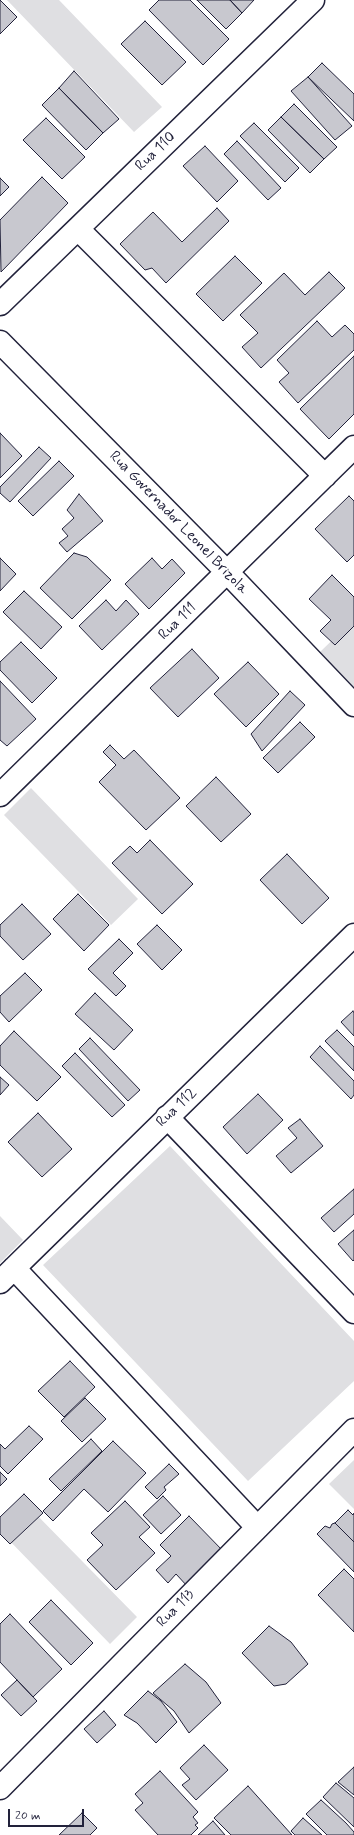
<!DOCTYPE html>
<style>
body{margin:0}
#map{position:relative;width:354px;height:1835px;overflow:hidden;background:#fff;font-family:Mynerve,sans-serif}
canvas{display:block}
.scale{position:absolute;left:8px;top:1809px;width:76px;height:18px;box-sizing:border-box;border:2px solid #22223b;border-top:0;padding-left:5px;font-size:12px;line-height:14px;white-space:nowrap;color:#22223b;-webkit-text-stroke:3px #fff;paint-order:stroke}
</style>
<div id="map">
<canvas width="354" height="1835"></canvas>
<div class="scale">20 m</div>
</div>
<script>
const ctx = document.querySelector('canvas').getContext('2d');
ctx.lineJoin = 'round';
function fillPath(path, color) { ctx.fillStyle = color; ctx.fill(path, 'evenodd'); }
const toPath = rows => new Path2D(rows.map(r => 'M' + r).join(''));
function trace(path, color, width, dash) { ctx.strokeStyle = color; ctx.lineWidth = width; ctx.lineCap = dash ? 'butt' : 'round'; ctx.setLineDash(dash || []); ctx.stroke(path); }
function drawText(font, color, halo, rows, align = 'center') {
  ctx.font = font + ' Mynerve,sans-serif'; ctx.lineWidth = 3.5; ctx.setLineDash([]); ctx.textBaseline = 'middle'; ctx.strokeStyle = halo; ctx.fillStyle = color; for (const [text, x, y, turn = 0] of rows) {
    ctx.save(); ctx.translate(x, y); ctx.rotate((+turn || 0) * Math.PI / 180); ctx.textAlign = isNaN(turn) ? turn : align; if (halo) ctx.strokeText(text, 0, 0); ctx.fillText(text, 0, 0); ctx.restore();
  }
}
const green = toPath([
 [7,0,59,0,162,107,134,132],
 [354,619,354,687,320,652],
 [31,788,138,899,111,925,4,815],
 [170,1146,354,1341,354,1381,248,1481,43,1265],
 [0,1216,23,1240,0,1263],
 [354,1460,354,1509,329,1484],
 [29,1507,137,1617,110,1644,3,1534]
]);
const building = toPath([
 [0,0,17,17,0,34,0,0],
 [159,0,190,0,229,39,203,65,149,10,159,0],
 [197,0,230,0,242,13,226,29,197,0],
 [230,0,254,0,242,13,230,0],
 [145,21,186,62,162,85,121,44,145,21],
 [322,63,354,94,354,121,308,77,322,63],
 [74,71,119,119,103,133,59,88,74,71],
 [308,77,352,126,335,140,291,91,308,77],
 [59,88,103,133,86,150,42,105,59,88],
 [294,104,337,147,324,159,281,117,294,104],
 [281,117,324,159,310,173,268,130,281,117],
 [46,118,85,157,62,179,23,140,46,118],
 [254,123,299,168,285,182,240,136,254,123],
 [237,141,281,188,268,200,224,154,237,141],
 [205,146,238,181,217,202,183,166,205,146],
 [42,177,68,203,1,272,0,220,42,177],
 [0,178,9,187,0,196,0,178],
 [217,208,229,221,166,283,152,268,145,270,120,244,153,212,182,242,217,208],
 [235,256,262,283,223,321,196,294,235,256],
 [329,272,345,288,261,368,242,347,258,333,240,315,284,273,305,295,329,272],
 [317,321,332,337,345,325,354,334,354,350,298,403,279,382,289,373,277,360,317,321],
 [354,356,354,414,329,439,300,409,354,356],
 [0,433,22,456,0,478,0,433],
 [39,447,51,458,10,502,0,493,0,487,39,447],
 [59,461,74,476,33,516,18,501,59,461],
 [79,494,103,521,67,552,59,543,68,536,62,529,74,518,67,510,79,494],
 [349,496,354,501,354,555,347,562,315,529,349,496],
 [74,553,87,557,111,580,72,619,40,588,74,553],
 [0,558,16,574,0,591,0,558],
 [152,558,162,569,172,559,185,573,149,609,125,584,152,558],
 [332,575,354,597,354,626,335,645,320,631,331,620,309,599,332,575],
 [24,591,62,627,41,649,3,612,24,591],
 [106,600,116,611,126,600,139,614,102,650,79,626,106,600],
 [21,642,57,678,32,703,0,670,0,662,21,642],
 [192,649,219,678,178,717,150,688,192,649],
 [248,662,279,694,246,727,214,694,248,662],
 [0,681,36,719,7,746,0,740,0,681],
 [290,691,305,705,262,751,251,734,290,691],
 [300,722,315,737,278,773,263,758,300,722],
 [110,745,124,759,134,750,180,798,146,830,99,782,116,765,103,752,110,745],
 [216,777,251,814,221,842,186,806,216,777],
 [150,840,193,884,162,914,112,863,130,846,137,853,150,840],
 [287,854,329,898,302,924,260,880,287,854],
 [78,894,109,925,84,951,53,919,78,894],
 [22,904,51,934,23,960,0,936,0,925,22,904],
 [157,925,182,950,162,970,137,944,157,925],
 [119,939,133,953,113,973,126,986,116,996,88,969,119,939],
 [25,973,42,990,9,1022,0,1012,0,996,25,973],
 [95,993,133,1030,114,1050,75,1014,95,993],
 [353,1011,354,1013,354,1036,341,1022,353,1011],
 [337,1030,354,1047,354,1071,325,1041,337,1030],
 [14,1031,61,1077,37,1101,0,1065,0,1046,14,1031],
 [90,1038,140,1090,128,1101,79,1049,90,1038],
 [320,1046,354,1081,354,1095,351,1099,310,1057,320,1046],
 [75,1053,125,1105,112,1117,62,1066,75,1053],
 [0,1077,9,1085,0,1095,0,1077],
 [258,1094,283,1120,247,1154,223,1127,258,1094],
 [38,1113,72,1149,42,1177,8,1142,38,1113],
 [300,1119,323,1146,291,1173,276,1156,297,1138,288,1128,300,1119],
 [354,1189,354,1214,334,1232,321,1218,354,1189],
 [354,1230,354,1260,353,1261,338,1244,354,1230],
 [70,1361,95,1387,64,1417,38,1391,70,1361],
 [85,1398,106,1419,82,1442,61,1421,85,1398],
 [29,1426,43,1439,8,1474,0,1466,0,1444,5,1449,29,1426],
 [91,1439,102,1451,61,1491,49,1479,91,1439],
 [113,1441,146,1473,108,1512,84,1489,53,1521,43,1511,113,1441],
 [169,1464,179,1474,164,1487,166,1490,157,1499,145,1487,169,1464],
 [0,1472,7,1479,0,1486,0,1472],
 [24,1494,43,1513,10,1544,0,1534,0,1517,24,1494],
 [163,1496,181,1515,161,1534,143,1515,163,1496],
 [125,1501,150,1527,139,1537,155,1553,116,1590,87,1560,103,1545,91,1533,125,1501],
 [348,1510,353,1515,354,1513,354,1542,335,1523,348,1510],
 [189,1516,224,1552,188,1587,176,1574,168,1583,156,1570,171,1556,160,1545,189,1516],
 [335,1523,354,1542,354,1572,317,1534,325,1526,330,1528,332,1524,335,1523],
 [344,1569,354,1579,354,1632,318,1595,344,1569],
 [51,1600,93,1643,71,1665,29,1622,51,1600],
 [10,1614,62,1669,33,1697,0,1662,0,1624,10,1614],
 [269,1626,291,1642,308,1664,286,1684,274,1686,242,1653,269,1626],
 [185,1664,206,1682,221,1703,189,1733,174,1711,153,1693,185,1664],
 [17,1680,37,1701,21,1716,1,1695,17,1680],
 [148,1691,161,1701,177,1722,156,1743,137,1723,124,1715,148,1691],
 [104,1711,116,1725,97,1743,84,1729,104,1711],
 [204,1745,228,1770,196,1800,182,1785,190,1779,180,1768,204,1745],
 [354,1767,354,1795,338,1782,354,1767],
 [160,1771,198,1812,193,1817,198,1823,195,1825,198,1828,191,1835,158,1835,135,1810,143,1803,135,1794,160,1771],
 [336,1783,354,1798,354,1827,323,1797,336,1783],
 [248,1786,292,1835,231,1835,214,1818,248,1786],
 [321,1800,346,1823,354,1832,354,1835,327,1835,306,1814,321,1800],
 [82,1813,97,1828,90,1835,59,1835,82,1813],
 [303,1818,322,1835,295,1835,291,1831,303,1818],
 [213,1821,225,1835,198,1835,213,1821]
]);
const minor = toPath([
 [78,229,325,476],
 [0,304,313,0],
 [0,342,228,573,354,705],
 [0,795,354,447],
 [167,1117,354,1312],
 [14,1268,257,1527],
 [0,1282,354,935],
 [0,1788,354,1430]
]);
const streetNames = [
 ["Rua 110",156,152,-44],
 ["Rua Governador Leonel Brizola",178,523,46],
 ["Rua 111",178,622,-44],
 ["Rua 112",177,1108,-44],
 ["Rua 113",176,1609,-45]
];
fillPath(green, '#dfdfe2');
fillPath(building, '#c8c8cf');
trace(building, '#22223b', 1);
trace(minor, '#22223b', 25);
trace(minor, '#fff', 22);
drawText('15px', '#22223b', '#fff', streetNames);
</script>
